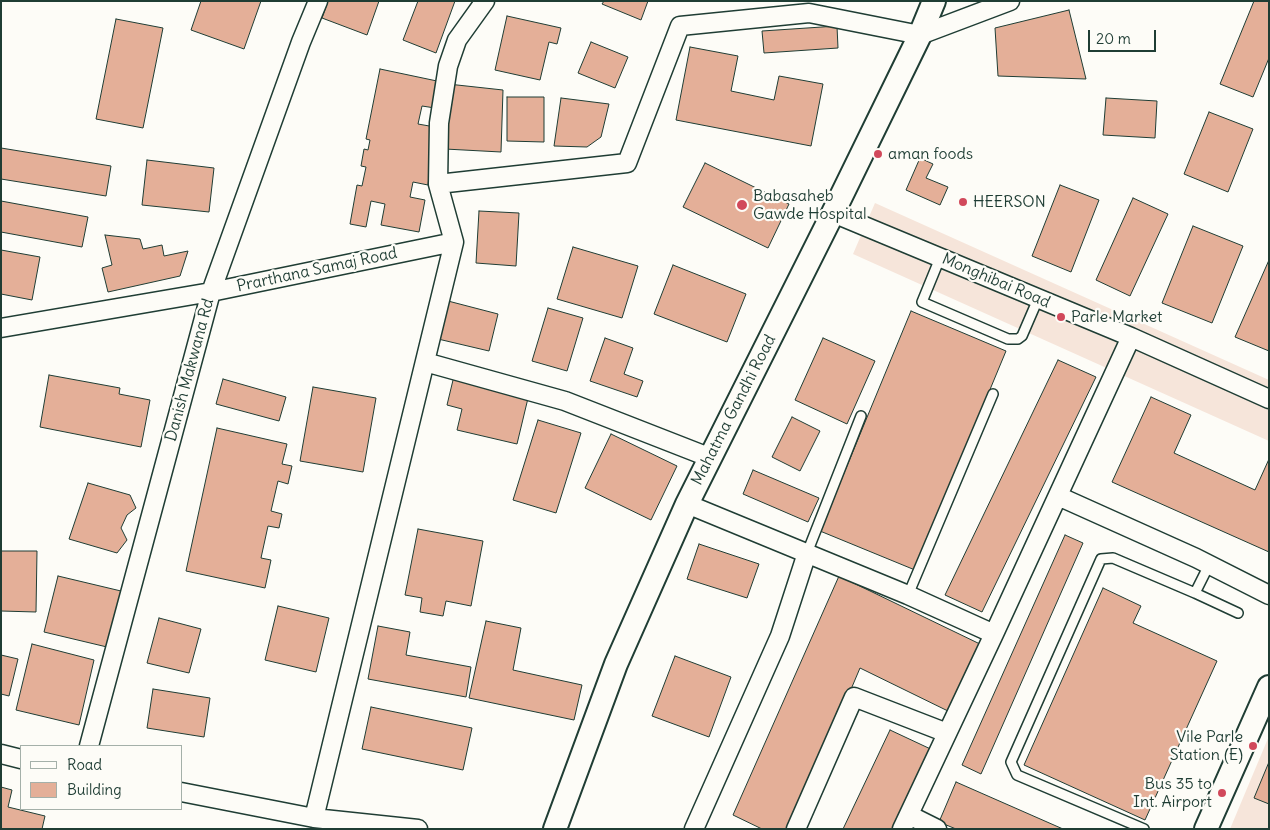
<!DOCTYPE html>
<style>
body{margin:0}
#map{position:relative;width:1270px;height:830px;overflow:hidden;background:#fdfcf7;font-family:Delius,sans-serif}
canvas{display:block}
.frame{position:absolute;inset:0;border:2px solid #1f3d34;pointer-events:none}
.legend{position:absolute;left:20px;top:745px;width:162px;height:65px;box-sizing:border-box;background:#fdfcf7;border:1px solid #a4b0a9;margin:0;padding:6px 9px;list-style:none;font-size:15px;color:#1f3d34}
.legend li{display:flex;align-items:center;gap:10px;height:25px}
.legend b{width:25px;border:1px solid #a4b0a9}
.scale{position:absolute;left:1088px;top:30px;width:68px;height:22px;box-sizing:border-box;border:2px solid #1f3d34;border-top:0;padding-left:6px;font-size:15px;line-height:18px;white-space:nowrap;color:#1f3d34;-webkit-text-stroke:4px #fdfcf7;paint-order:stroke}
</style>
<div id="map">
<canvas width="1270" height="830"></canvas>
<div class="frame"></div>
<ul class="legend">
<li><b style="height:6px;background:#fdfcf7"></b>Road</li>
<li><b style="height:14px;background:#e4af98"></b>Building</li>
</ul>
<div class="scale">20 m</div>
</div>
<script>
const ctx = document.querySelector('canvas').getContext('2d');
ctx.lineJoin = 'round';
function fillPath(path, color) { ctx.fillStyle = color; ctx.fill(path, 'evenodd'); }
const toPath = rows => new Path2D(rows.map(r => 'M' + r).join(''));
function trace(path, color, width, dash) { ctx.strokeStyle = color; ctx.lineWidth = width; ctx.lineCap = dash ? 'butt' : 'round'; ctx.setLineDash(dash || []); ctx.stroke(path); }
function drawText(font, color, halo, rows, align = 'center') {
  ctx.font = font + ' Delius,sans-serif'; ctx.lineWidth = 4.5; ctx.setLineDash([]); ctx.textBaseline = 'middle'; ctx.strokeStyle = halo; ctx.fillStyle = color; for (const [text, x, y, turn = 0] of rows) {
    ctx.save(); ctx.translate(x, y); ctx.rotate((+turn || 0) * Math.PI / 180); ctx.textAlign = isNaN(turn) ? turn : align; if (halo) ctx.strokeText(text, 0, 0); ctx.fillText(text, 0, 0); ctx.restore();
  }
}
const built = toPath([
 [875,203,1269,380,1269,441,853,254],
 [1269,736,1269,829,1230,829]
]);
const building = toPath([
 [201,1,261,1,244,49,191,30,201,1],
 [328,1,379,1,367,35,322,18,328,1],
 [418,1,455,1,436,53,403,40,418,1],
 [604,1,648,1,641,20,602,4,604,1],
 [1254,1,1269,1,1269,58,1253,97,1220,84,1254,1],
 [1069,10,1086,79,998,76,995,28,1069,10],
 [507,16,561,28,557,44,549,42,540,80,495,70,507,16],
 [116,19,163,28,143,128,96,119,116,19],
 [837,26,838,48,764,53,762,31,837,26],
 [591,42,628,57,615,88,578,73,591,42],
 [690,47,738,56,731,91,774,100,779,76,823,84,811,146,676,120,690,47],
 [380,69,437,81,435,108,422,106,418,124,435,127,428,185,413,182,410,197,425,200,419,232,381,225,385,204,371,201,366,227,350,224,357,185,362,186,366,167,361,166,364,149,368,150,370,140,366,139,380,69],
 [448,84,503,90,501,152,445,149,448,84],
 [507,97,544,97,544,142,507,141,507,97],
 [561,98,609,104,601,137,587,147,554,146,561,98],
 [1106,98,1157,101,1155,138,1103,135,1106,98],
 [1209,112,1253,129,1228,192,1184,174,1209,112],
 [1,148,111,166,106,196,1,179,1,148],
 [920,158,933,164,926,178,948,187,940,205,906,190,920,158],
 [147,160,214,168,209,212,142,205,147,160],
 [705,163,789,204,768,248,683,207,705,163],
 [1060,185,1099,200,1071,272,1032,256,1060,185],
 [1133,198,1168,214,1130,296,1096,280,1133,198],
 [1,201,88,217,82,247,1,232,1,201],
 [479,211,519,213,516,266,476,263,479,211],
 [1193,226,1243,246,1212,323,1162,303,1193,226],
 [105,235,140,239,143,249,162,245,164,256,188,251,180,276,108,292,102,268,112,265,105,235],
 [573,247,638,266,622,318,557,299,573,247],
 [1,250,40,257,32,300,1,294,1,250],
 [1269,260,1269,351,1235,337,1269,260],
 [673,265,746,294,727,342,654,314,673,265],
 [448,301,498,314,489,351,438,339,448,301],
 [548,308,583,318,567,371,532,361,548,308],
 [911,311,1006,351,915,570,820,531,911,311],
 [605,338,633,348,624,374,643,381,637,397,590,381,605,338],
 [823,338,875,361,847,424,795,400,823,338],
 [1058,360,1096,377,982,612,945,595,1058,360],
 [49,375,120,388,119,394,150,400,141,447,40,427,49,375],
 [454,376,529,394,517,444,457,430,462,409,447,405,454,376],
 [223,379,286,397,279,421,216,404,223,379],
 [313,387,376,398,363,472,300,461,313,387],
 [1151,397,1191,415,1174,453,1255,490,1269,459,1269,552,1112,482,1151,397],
 [792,417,820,431,800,471,772,457,792,417],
 [538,420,581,433,556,513,513,500,538,420],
 [217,428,287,444,282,464,292,466,288,484,278,481,271,511,282,514,279,528,268,526,261,558,271,560,265,588,186,571,217,428],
 [611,434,677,466,651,520,585,488,611,434],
 [753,470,819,498,808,522,743,494,753,470],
 [88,483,130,495,136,508,127,515,121,528,127,540,117,553,69,539,88,483],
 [418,529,483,541,471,606,446,601,443,616,420,612,422,598,405,595,418,529],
 [1065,535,1083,543,981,774,962,765,1065,535],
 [699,544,759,564,747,598,687,579,699,544],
 [1,551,37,551,36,612,1,611,1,551],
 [58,576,121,591,107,647,44,632,58,576],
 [839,576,982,645,950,712,860,668,792,829,762,829,733,815,839,576],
 [1103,588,1141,606,1133,623,1217,661,1145,820,1024,765,1103,588],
 [278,606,329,618,316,672,265,660,278,606],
 [159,618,201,629,189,673,147,663,159,618],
 [486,621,521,628,513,670,582,685,574,720,469,698,486,621],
 [378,626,410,632,406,655,471,667,466,697,368,679,378,626],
 [32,644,94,660,79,725,16,710,32,644],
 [1,655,18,659,9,696,1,694,1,655],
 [675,656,731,677,709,737,652,716,675,656],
 [153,689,210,698,204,737,147,728,153,689],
 [371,707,472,728,463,770,362,749,371,707],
 [890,730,937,752,900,829,843,829,890,730],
 [1269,762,1269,804,1254,798,1269,762],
 [956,782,1063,829,956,829,939,822,956,782],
 [1,787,12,790,8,807,45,816,42,829,1,829,1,787]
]);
const service = toPath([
 [940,258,922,302,1008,339,1018,339,1022,336,1038,299],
 [807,553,861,416],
 [1209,565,1195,593,1238,613],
 [908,595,993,394],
 [1144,829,1017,775,1011,762,1101,559,1113,558,1195,593]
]);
const minor = toPath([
 [438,184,439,123,448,66,457,40,485,1],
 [833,213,1131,337,1269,399],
 [1,328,211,292,454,242],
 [425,362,565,401,711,458],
 [1058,496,1196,558,1269,595],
 [687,504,908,595,994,634],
 [89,746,211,292,301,42,318,1],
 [1,754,21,759],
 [181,792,314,818,418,829],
 [909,815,937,829],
 [314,818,454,242,438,184,627,163,680,26,809,13,920,35,1010,1],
 [694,829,780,636,807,553],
 [796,829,854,697,947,733],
 [902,829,994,634,1131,337]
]);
const tertiary = toPath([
 [555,829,616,664,687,504,833,213,920,35,934,1],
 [1206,829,1269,687]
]);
const markers = [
 [878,154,5,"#d1495b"],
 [963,202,5,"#d1495b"],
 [742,205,6,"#d1495b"],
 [1061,317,5,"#d1495b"],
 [1253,746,5,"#d1495b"],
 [1222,793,5,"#d1495b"]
];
const poiNames = [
 ["aman foods",888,154],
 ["Babasaheb",753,196],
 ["Gawde Hospital",753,214],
 ["HEERSON",973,202],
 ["Parle Market",1071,317],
 ["Vile Parle",1243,737,"right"],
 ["Station (E)",1243,755,"right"],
 ["Bus 35 to",1212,784,"right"],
 ["Int. Airport",1212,802,"right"]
];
const streetNames = [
 ["Prarthana Samaj Road",317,270,-12],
 ["Monghibai Road",996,281,23],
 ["Danish Makwana Rd",190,370,-75],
 ["Mahatma Gandhi Road",734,410,-63]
];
fillPath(built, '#f6e5da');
fillPath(building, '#e4af98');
trace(building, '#1f3d34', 1);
trace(service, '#1f3d34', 12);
trace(minor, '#1f3d34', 21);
trace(tertiary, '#1f3d34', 26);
trace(service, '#fdfcf7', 9);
trace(minor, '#fdfcf7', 18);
trace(tertiary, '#fdfcf7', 22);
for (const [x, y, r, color] of markers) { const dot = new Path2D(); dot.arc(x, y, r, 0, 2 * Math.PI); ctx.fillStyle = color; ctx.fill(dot); trace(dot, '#fdfcf7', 2); }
drawText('16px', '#1f3d34', '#fdfcf7', poiNames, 'left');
drawText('16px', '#1f3d34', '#fdfcf7', streetNames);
</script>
